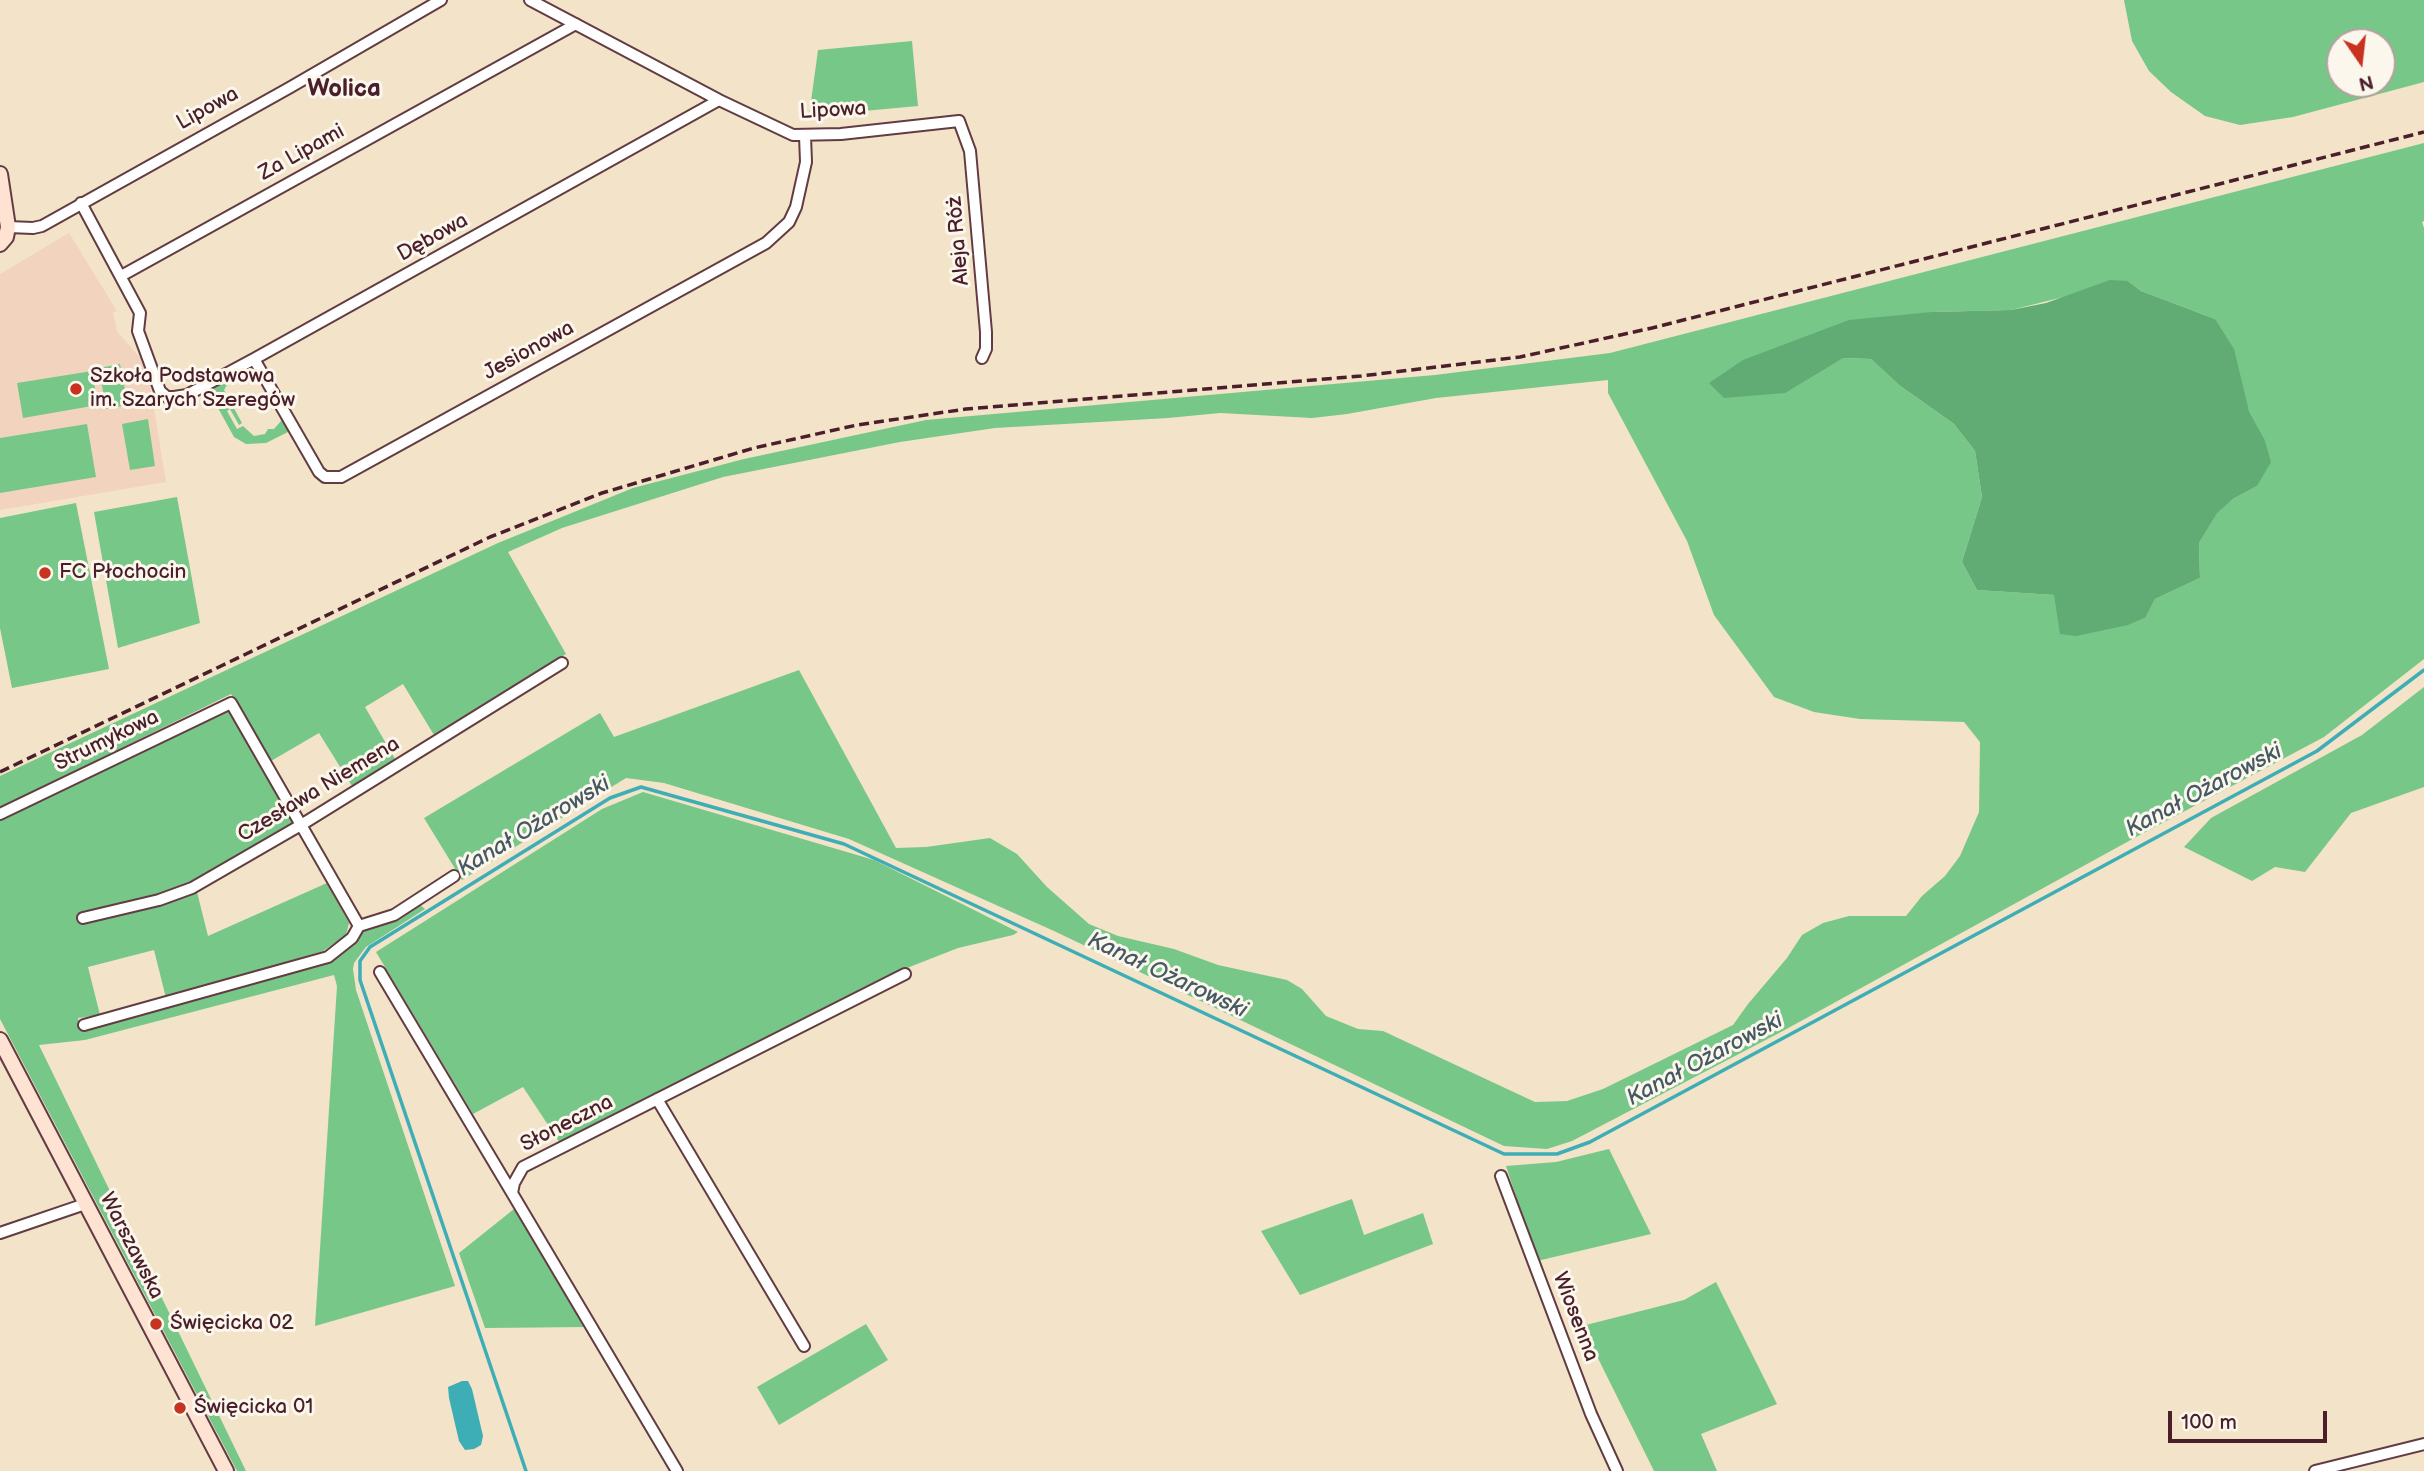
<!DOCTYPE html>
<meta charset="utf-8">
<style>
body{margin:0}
#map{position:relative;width:2424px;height:1471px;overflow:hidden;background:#f3e3c8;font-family:"Balsamiq Sans",sans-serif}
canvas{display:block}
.north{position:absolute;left:2326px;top:28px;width:70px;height:70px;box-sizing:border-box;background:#fbf7ec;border:2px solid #b4a19f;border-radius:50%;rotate:166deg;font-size:19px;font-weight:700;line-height:28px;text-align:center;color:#4a1f2b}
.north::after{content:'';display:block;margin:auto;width:24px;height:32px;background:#c8321e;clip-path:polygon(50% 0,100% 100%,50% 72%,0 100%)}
.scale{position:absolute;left:2168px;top:1411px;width:159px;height:32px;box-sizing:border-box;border:4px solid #4a1f2b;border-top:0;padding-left:9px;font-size:21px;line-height:24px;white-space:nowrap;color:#4a1f2b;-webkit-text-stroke:5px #fbf7ec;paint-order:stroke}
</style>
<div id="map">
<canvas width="2424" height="1471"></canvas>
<div class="north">N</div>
<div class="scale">100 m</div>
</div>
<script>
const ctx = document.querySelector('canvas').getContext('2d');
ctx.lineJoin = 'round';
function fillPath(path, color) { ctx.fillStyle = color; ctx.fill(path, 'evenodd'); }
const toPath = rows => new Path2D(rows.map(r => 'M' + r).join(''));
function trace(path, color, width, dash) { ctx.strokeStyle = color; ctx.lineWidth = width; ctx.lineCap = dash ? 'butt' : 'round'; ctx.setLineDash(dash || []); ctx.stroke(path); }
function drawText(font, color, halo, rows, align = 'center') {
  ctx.font = font + ' "Balsamiq Sans",sans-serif'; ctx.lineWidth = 6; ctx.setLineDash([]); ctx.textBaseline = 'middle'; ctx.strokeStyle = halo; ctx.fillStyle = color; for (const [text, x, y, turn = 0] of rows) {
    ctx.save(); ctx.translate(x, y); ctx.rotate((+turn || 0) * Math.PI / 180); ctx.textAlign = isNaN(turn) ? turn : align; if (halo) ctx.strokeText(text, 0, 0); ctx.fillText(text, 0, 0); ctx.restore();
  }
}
const built = toPath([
 [69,233,117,311,113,313,117,331,147,366,166,482,0,510,0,274]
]);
const green = toPath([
 [2124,0,2424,0,2424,82,2293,117,2240,125,2205,116,2171,92,2149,71,2132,41],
 [2382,42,2382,84,2340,84,2340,42],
 [912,41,918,106,809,116,818,50],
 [2424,143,2424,221,2422,222,2424,228,2424,659,2324,737,2138,836,1781,1032,1572,1141,1547,1149,1504,1146,1054,931,849,839,664,783,626,778,462,880,424,818,600,713,614,737,799,670,896,848,926,847,990,838,1017,854,1047,887,1089,924,1118,936,1174,949,1218,965,1287,980,1302,989,1326,1016,1358,1029,1383,1031,1535,1102,1567,1101,1603,1089,1733,1025,1748,1004,1787,958,1802,935,1823,923,1849,916,1906,916,1922,896,1945,876,1960,856,1979,812,1980,742,1964,722,1860,719,1814,712,1774,697,1714,615,1687,541,1608,393,1608,380,1436,398,1347,414,1312,418,1220,413,1168,418,995,428,900,442,723,477,562,528,508,552,566,654,434,735,403,684,365,707,395,759,352,786,319,733,271,761,231,694,0,808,0,776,498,543,633,488,744,459,926,420,1435,375,1610,353],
 [2128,281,2141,291,2215,319,2249,411,2264,438,2257,486,2233,499,2217,512,2199,543,2200,578,2155,599,2146,617,2055,595,1977,590,1962,562,1982,497,1975,451,1954,424,1899,385,1871,359,1843,358,1932,312,2011,310],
 [120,364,128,405,106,409,99,368],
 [244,368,255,370,278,411,261,381,246,375,228,383,224,390,242,423,239,425,230,409,227,411,237,429,243,426,254,436,265,434,268,429,274,429,281,421,280,414,292,430,266,443,246,444,234,437,207,388],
 [92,371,98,405,23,418,17,383],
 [148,419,155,466,130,470,122,424],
 [87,424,96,477,0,493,0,438],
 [177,497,200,623,118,648,94,512],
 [76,503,109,669,12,688,0,628,0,518],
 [2424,687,2424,787,2351,813,2305,872,2275,867,2252,881,2184,847,2211,818,2362,735],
 [227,710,234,713,300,833,197,892,208,936,327,883,349,923,346,935,323,951,166,998,154,950,88,967,100,1015,78,1018,81,1028,331,958,360,931,382,924,419,904,425,909,366,947,354,963,353,969,356,990,455,1286,315,1326,337,986,334,975,85,1040,39,1045,246,1471,237,1471,0,1019,0,816],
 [643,792,874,860,1018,932,1013,935,958,948,907,968,560,1143,523,1087,473,1114,376,952,602,809],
 [1609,1149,1651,1234,1537,1261,1506,1166,1556,1162],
 [1352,1199,1364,1235,1423,1213,1433,1244,1300,1295,1261,1231],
 [514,1209,588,1327,485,1328,459,1253],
 [1716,1282,1777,1404,1701,1434,1717,1471,1654,1471,1582,1326,1684,1300],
 [866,1324,888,1360,779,1425,757,1387]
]);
const forest = toPath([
 [2110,280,2128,281,2141,291,2215,319,2234,349,2249,411,2264,438,2271,462,2257,486,2233,499,2217,513,2199,543,2200,578,2155,599,2146,617,2128,625,2076,636,2060,634,2054,595,1977,590,1962,562,1982,497,1975,451,1954,424,1899,385,1871,359,1843,358,1785,393,1724,398,1709,383,1743,360,1849,320,1932,312,2011,310,2046,303]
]);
const water = toPath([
 [462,1381,468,1381,472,1389,483,1436,481,1445,474,1449,465,1450,459,1441,449,1398,448,1387]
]);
const stream = toPath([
 [526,1471,360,980,360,961,370,947,610,798,641,787,844,844,1504,1154,1557,1154,1590,1142,2317,751,2424,670]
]);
const street = toPath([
 [530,0,719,100,793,135,841,134,959,121,970,151,986,332,986,349,982,358],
 [81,203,140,313,138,331,160,391,167,397,174,397,187,395,254,359,719,100],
 [8,227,33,228,42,226,289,88,441,0],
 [121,276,576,24],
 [254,359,319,472,325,477,341,477,766,243,789,222,796,207,806,162,805,136],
 [0,814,231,703,359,926],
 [83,918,159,900,192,888,301,825,562,663],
 [380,972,512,1193],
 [84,1025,328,957,352,938,359,926,394,915,454,876],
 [657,1099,804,1346],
 [1501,1176,1591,1414,1617,1471],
 [0,1233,85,1204],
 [677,1471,512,1193,514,1183,523,1167,905,974],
 [2315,1471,2424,1444]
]);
const secondary = toPath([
 [0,174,8,227,6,237,0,244],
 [0,1040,226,1471]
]);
const rail = toPath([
 [0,772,490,537,602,493,754,448,857,425,966,409,1361,376,1520,357,1652,328,2424,132]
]);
const markers = [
 [76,389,7,"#c8321e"],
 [45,573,7,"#c8321e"],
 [156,1324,7,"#c8321e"],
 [180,1408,7,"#c8321e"]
];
const streetNames = [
 ["Lipowa",208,109,-29],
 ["Lipowa",833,111,-3],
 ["Za Lipami",302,153,-29],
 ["Dębowa",433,238,-29],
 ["Aleja Róż",959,241,-95],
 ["Jesionowa",529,351,-29],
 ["Strumykowa",107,741,-26],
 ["Czesława Niemena",319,790,-31],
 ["Słoneczna",567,1124,-27],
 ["Warszawska",131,1246,63],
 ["Wiosenna",1575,1317,69]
];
const poiNames = [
 ["Szkoła Podstawowa",90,377],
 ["im. Szarych Szeregów",90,401],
 ["FC Płochocin",59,573],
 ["Święcicka 02",170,1324],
 ["Święcicka 01",194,1408]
];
const waterNames = [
 ["Kanał Ożarowski",2204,791,-28],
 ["Kanał Ożarowski",534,827,-31],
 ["Kanał Ożarowski",1167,976,25],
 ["Kanał Ożarowski",1705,1060,-28]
];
const quarterNames = [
 ["Wolica",344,90]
];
fillPath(built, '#f2d4be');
fillPath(green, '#77c788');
fillPath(forest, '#61ac74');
fillPath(water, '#3daeb6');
trace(stream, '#3daeb6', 3.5);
trace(street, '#633c43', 14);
trace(secondary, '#633c43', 18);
trace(street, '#fff', 10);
trace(secondary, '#fee3d2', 14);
trace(rail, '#4a1f2b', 3.5, [10, 5]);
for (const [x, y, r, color] of markers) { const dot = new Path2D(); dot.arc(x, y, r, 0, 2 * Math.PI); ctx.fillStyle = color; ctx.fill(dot); trace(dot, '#fbf7ec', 2.5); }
drawText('21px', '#4a1f2b', '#fbf7ec', streetNames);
drawText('21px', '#4a1f2b', '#fbf7ec', poiNames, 'left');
drawText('italic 23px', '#455863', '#fbf7ec', waterNames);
drawText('bold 24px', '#4a1f2b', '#fbf7ec', quarterNames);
</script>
